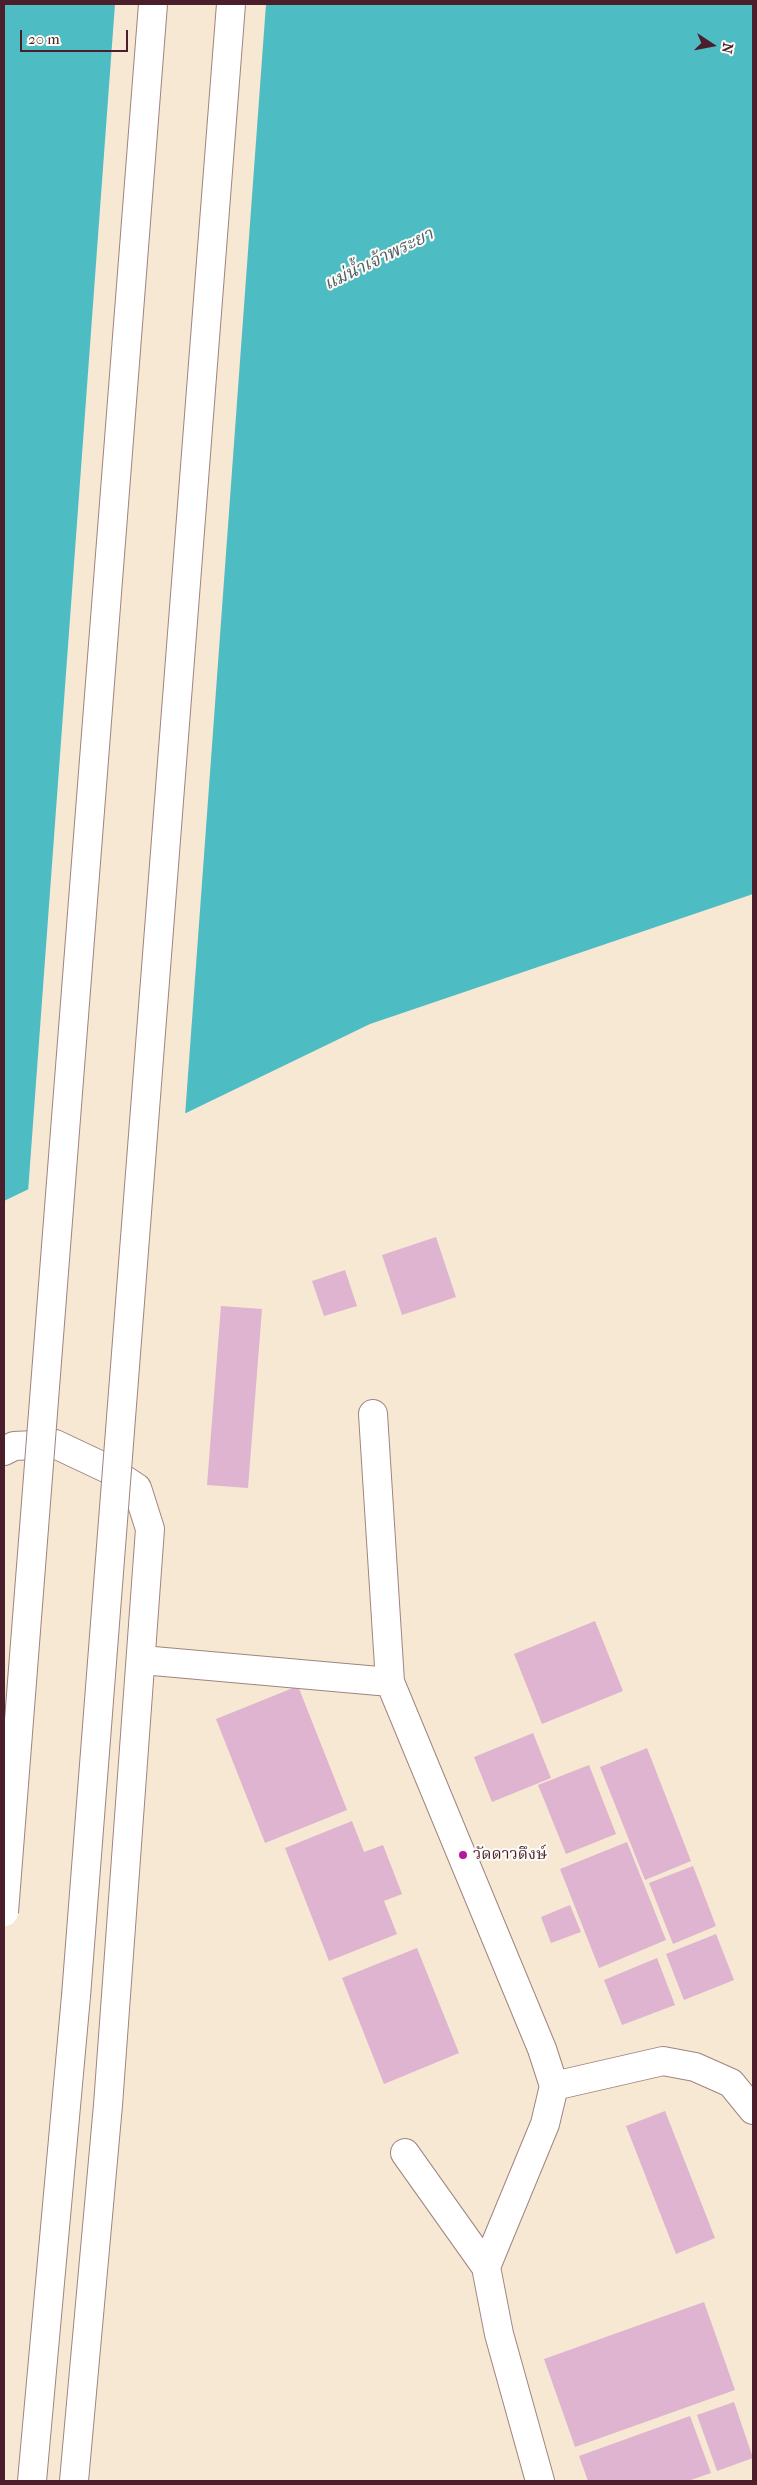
<!DOCTYPE html>
<meta charset="utf-8">
<style>
body{margin:0}
#map{position:relative;width:757px;height:2485px;overflow:hidden;background:#f6e8d3;font-family:"IM FELL French Canon",serif}
canvas{display:block}
.frame{position:absolute;inset:0;border:5px solid #4a1f2b;pointer-events:none}
.north{position:absolute;left:687px;top:20px;width:50px;height:50px;-webkit-text-stroke:4px #fdfcf7;paint-order:stroke;rotate:101deg;font-size:14px;font-weight:700;line-height:20px;text-align:center;color:#4a1f2b}
.north::after{content:'';display:block;margin:auto;width:18px;height:22px;background:#4a1f2b;clip-path:polygon(50% 0,100% 100%,50% 72%,0 100%)}
.scale{position:absolute;left:20px;top:30px;width:108px;height:22px;box-sizing:border-box;border:2px solid #4a1f2b;border-top:0;padding-left:6px;font-size:15px;line-height:18px;white-space:nowrap;color:#4a1f2b;-webkit-text-stroke:4px #fdfcf7;paint-order:stroke}
</style>
<div id="map">
<canvas width="757" height="2485"></canvas>
<div class="frame"></div>
<div class="north">N</div>
<div class="scale">20 m</div>
</div>
<script>
const ctx = document.querySelector('canvas').getContext('2d');
ctx.lineJoin = 'round';
function fillPath(path, color) { ctx.fillStyle = color; ctx.fill(path, 'evenodd'); }
const toPath = rows => new Path2D(rows.map(r => 'M' + r).join(''));
function trace(path, color, width, dash) { ctx.strokeStyle = color; ctx.lineWidth = width; ctx.lineCap = dash ? 'butt' : 'round'; ctx.setLineDash(dash || []); ctx.stroke(path); }
function drawText(font, color, halo, rows, align = 'center') {
  ctx.font = font + ' "IM FELL French Canon","Noto Serif Thai",serif'; ctx.lineWidth = 4; ctx.setLineDash([]); ctx.textBaseline = 'middle'; ctx.strokeStyle = halo; ctx.fillStyle = color; for (const [text, x, y, turn = 0] of rows) {
    ctx.save(); ctx.translate(x, y); ctx.rotate((+turn || 0) * Math.PI / 180); ctx.textAlign = isNaN(turn) ? turn : align; if (halo) ctx.strokeText(text, 0, 0); ctx.fillText(text, 0, 0); ctx.restore();
  }
}
const water = toPath([
 [4,4,753,4,753,894,370,1024,4,1201]
]);
const pier = toPath([
 [115,4,266,4,185,1116,28,1192]
]);
const building = toPath([
 [436,1237,456,1297,402,1315,382,1255],
 [345,1270,357,1306,324,1316,312,1281],
 [221,1306,262,1309,248,1488,207,1485],
 [595,1621,623,1691,542,1724,514,1654],
 [298,1686,347,1810,265,1843,216,1719],
 [533,1733,551,1778,492,1802,474,1757],
 [647,1748,691,1861,645,1880,600,1767],
 [589,1765,616,1834,566,1854,538,1785],
 [352,1821,364,1852,383,1845,402,1894,384,1901,397,1934,329,1961,285,1848],
 [627,1842,666,1940,599,1968,560,1869],
 [693,1866,716,1926,673,1944,649,1883],
 [570,1905,581,1932,551,1943,541,1917],
 [716,1934,734,1980,684,2000,666,1954],
 [417,1948,459,2053,384,2084,342,1978],
 [657,1958,675,2005,622,2025,604,1980],
 [665,2111,715,2238,676,2254,626,2126],
 [704,2302,735,2390,575,2447,544,2359],
 [734,2402,753,2458,717,2471,697,2415],
 [690,2416,711,2473,688,2481,588,2481,579,2456]
]);
const minor = toPath([
 [373,1414,390,1682],
 [142,1660,390,1682,542,2049,554,2086,545,2124,486,2267,499,2334,540,2481],
 [554,2086,663,2061,695,2067,731,2083,753,2110],
 [405,2153,486,2267]
]);
const major = toPath([
 [4,1451,14,1446,55,1444,108,1469,137,1488,150,1529,108,2105,74,2481],
 [32,2481,76,1996]
]);
const majorBridge = toPath([
 [4,1912,153,4],
 [76,1996,231,4]
]);
const markers = [
 [463,1855,5,"#b5179e"]
];
const poiNames = [
 ["วัดดาวดึงษ์",473,1855]
];
const waterNames = [
 ["แม่น้ำเจ้าพระยา",379,260,-26]
];
fillPath(water, '#4ebcc3');
fillPath(pier, '#f6e8d3');
fillPath(building, '#deb4d1');
trace(minor, '#a0847f', 30);
trace(major, '#a0847f', 30);
trace(minor, '#fff', 28);
trace(major, '#fff', 28);
trace(majorBridge, '#a0847f', 30, []);
trace(majorBridge, '#fff', 28);
for (const [x, y, r, color] of markers) { const dot = new Path2D(); dot.arc(x, y, r, 0, 2 * Math.PI); ctx.fillStyle = color; ctx.fill(dot); trace(dot, '#fdfcf7', 2); }
drawText('16px', '#4a1f2b', '#fdfcf7', poiNames, 'left');
drawText('italic 18px', '#4c5e68', '#fdfcf7', waterNames);
</script>
